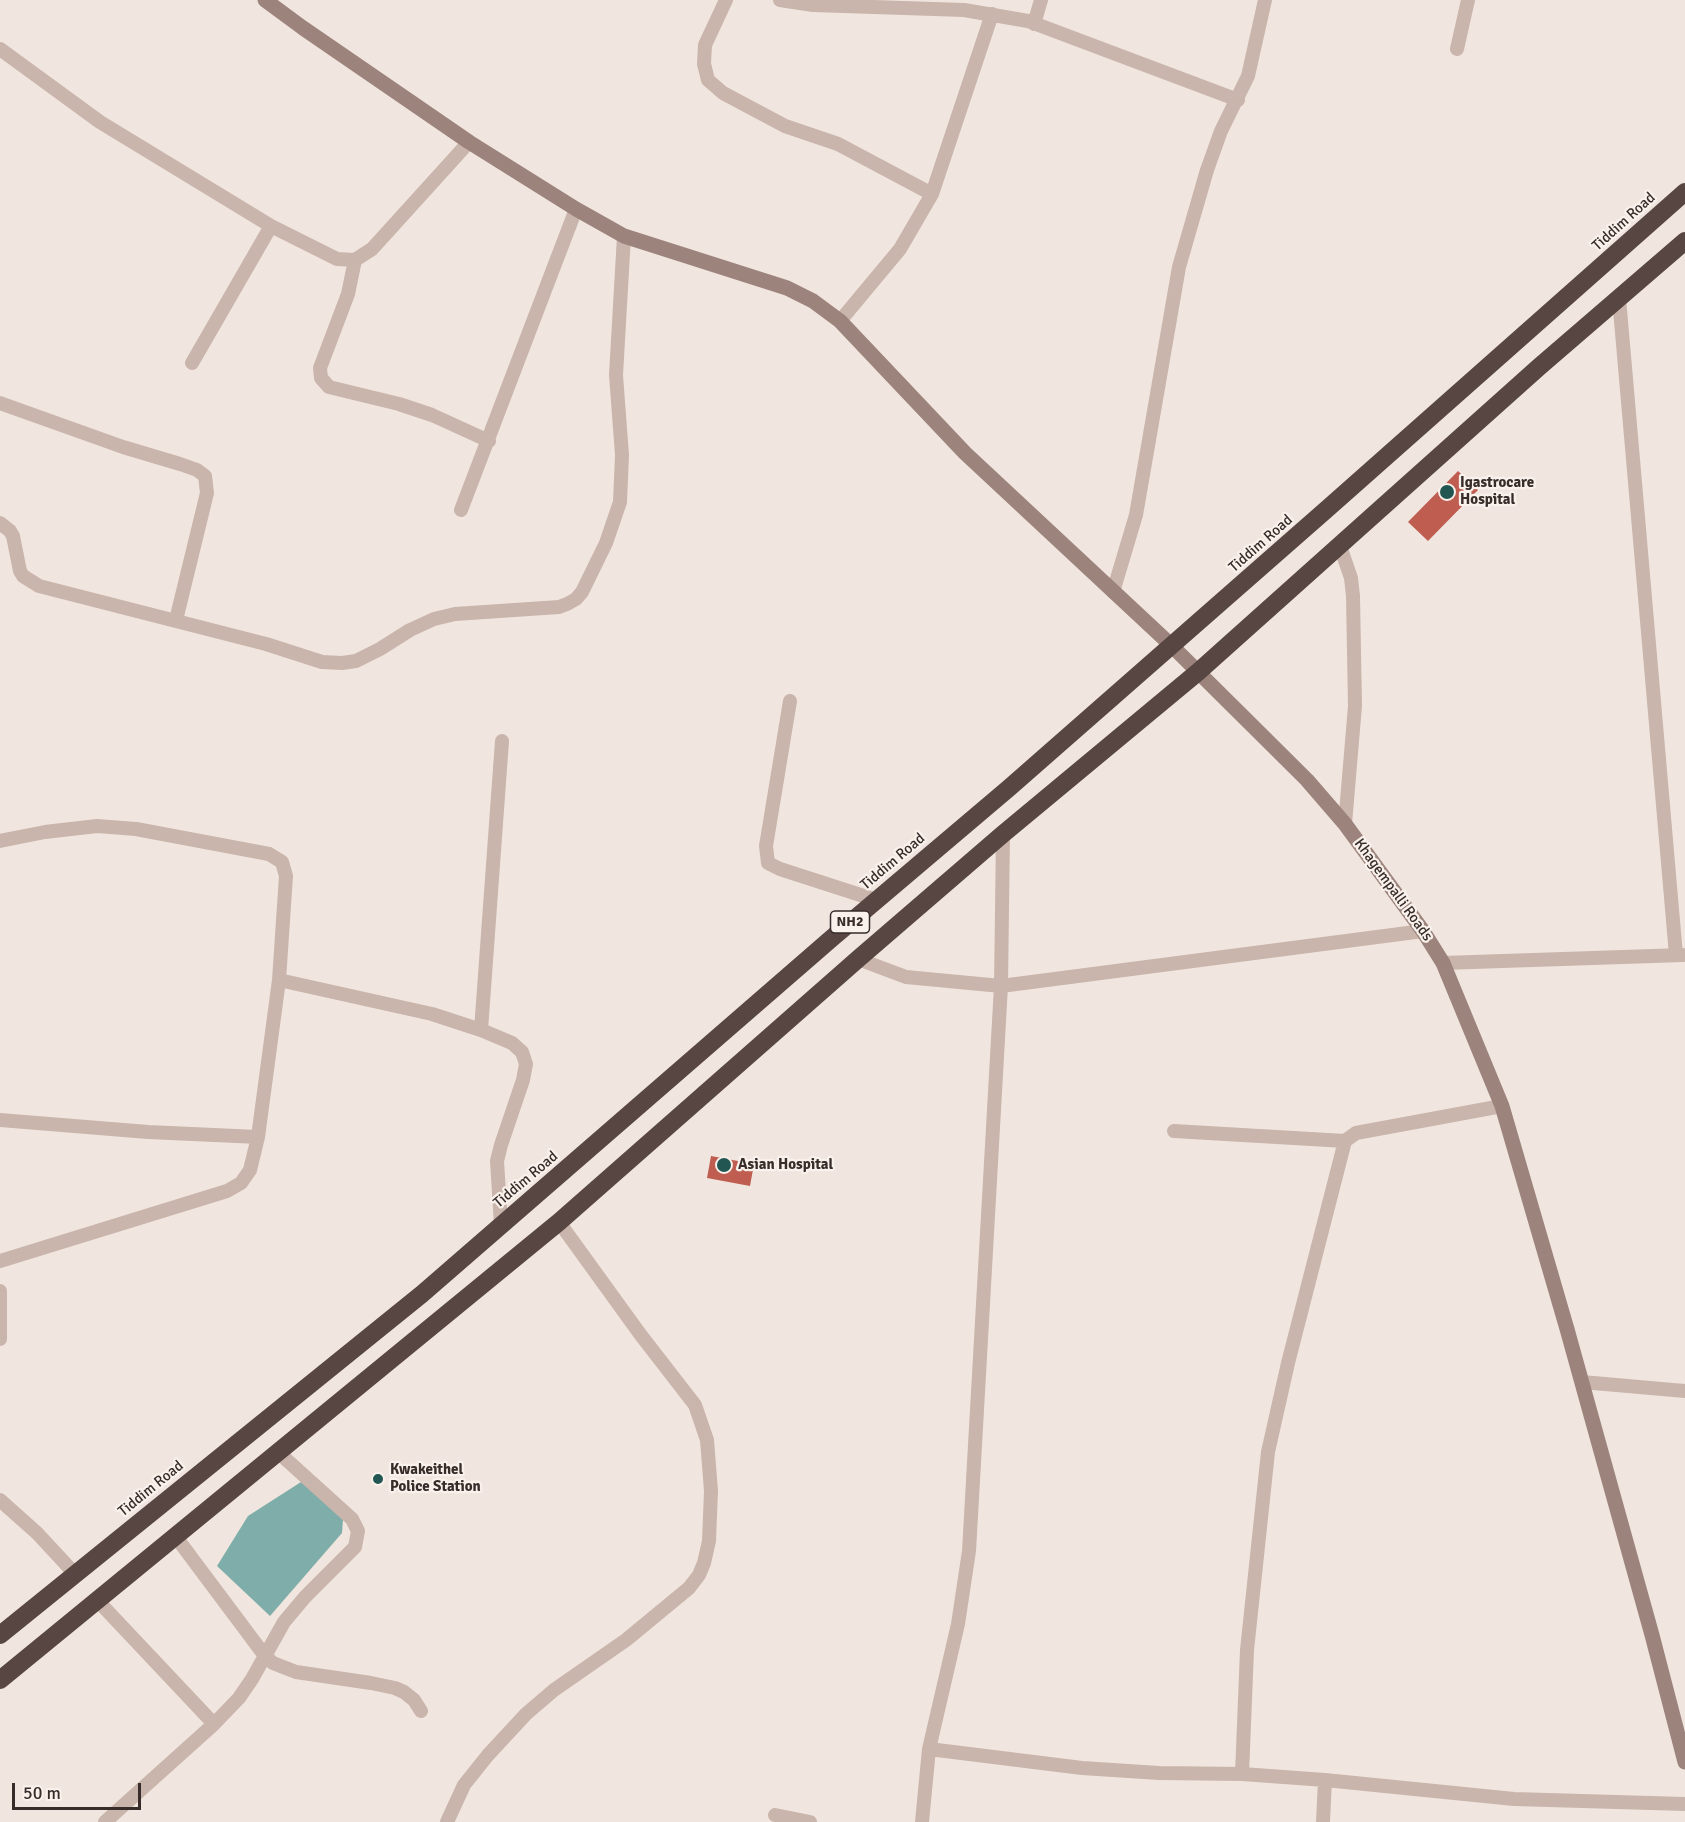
<!DOCTYPE html>
<style>
body{margin:0}
#map{position:relative;width:1685px;height:1822px;overflow:hidden;background:#f1e6df;font-family:Signika,sans-serif}
canvas{display:block}
.scale{position:absolute;left:12px;top:1783px;width:129px;height:27px;box-sizing:border-box;border:3px solid #372c2a;border-top:0;padding-left:8px;font-size:18px;line-height:21px;white-space:nowrap;color:#372c2a;-webkit-text-stroke:4px #f9f1eb;paint-order:stroke}
</style>
<div id="map">
<canvas width="1685" height="1822"></canvas>
<div class="scale">50 m</div>
</div>
<script>
const ctx = document.querySelector('canvas').getContext('2d');
ctx.lineJoin = 'round';
function fillPath(path, color) { ctx.fillStyle = color; ctx.fill(path, 'evenodd'); }
const toPath = rows => new Path2D(rows.map(r => 'M' + r).join(''));
function trace(path, color, width, dash) { ctx.strokeStyle = color; ctx.lineWidth = width; ctx.lineCap = dash ? 'butt' : 'round'; ctx.setLineDash(dash || []); ctx.stroke(path); }
function drawText(font, color, halo, rows, align = 'center') {
  ctx.font = font + ' Signika,sans-serif'; ctx.lineWidth = 4.5; ctx.setLineDash([]); ctx.textBaseline = 'middle'; ctx.strokeStyle = halo; ctx.fillStyle = color; for (const [text, x, y, turn = 0] of rows) {
    ctx.save(); ctx.translate(x, y); ctx.rotate((+turn || 0) * Math.PI / 180); ctx.textAlign = isNaN(turn) ? turn : align; if (halo) ctx.strokeText(text, 0, 0); ctx.fillText(text, 0, 0); ctx.restore();
  }
}
const water = toPath([
 [301,1482,343,1519,342,1533,270,1616,217,1566,248,1516]
]);
const building = toPath([
 [1458,471,1478,490,1428,541,1408,522],
 [711,1156,754,1164,750,1186,707,1178]
]);
const street = toPath([
 [726,0,705,45,704,64,708,80,723,93,785,126,838,144,932,194],
 [780,0,813,5,964,10,1028,21,1238,100],
 [1034,24,1041,0],
 [0,49,100,122,271,226,337,259,355,260,372,249,469,142],
 [1457,49,1468,0],
 [355,260,348,294,320,368,321,378,329,387,399,404,432,415,489,441],
 [1619,298,1676,955],
 [840,321,900,249,932,194,992,14],
 [192,363,271,226],
 [0,403,123,447,180,464,197,470,205,476,207,493,176,620],
 [461,510,576,209],
 [0,523,10,531,13,536,20,571,23,576,39,586,266,644,322,662,342,663,356,661,380,649,410,630,434,619,455,614,559,607,567,604,576,599,582,592,606,543,620,502,622,455,616,375,624,236],
 [1340,546,1351,578,1353,596,1355,706,1345,824],
 [1113,592,1136,515,1179,267,1207,170,1221,131,1248,76,1265,0],
 [790,701,766,846,768,863,780,869,876,900],
 [0,841,45,832,97,826,136,829,269,854,282,862,286,876,279,980,258,1137,250,1170,241,1183,227,1191,0,1261],
 [858,959,906,977,1001,986,1423,931],
 [1443,963,1683,955],
 [279,980,432,1014,481,1030,512,1043,522,1052,526,1064,523,1080,501,1145,497,1161,501,1225],
 [481,1030,502,741],
 [0,1120,148,1132,258,1137],
 [1174,1131,1345,1141],
 [0,1291,0,1339],
 [1582,1382,1685,1391],
 [0,1500,37,1533,75,1574],
 [176,1537,265,1656,273,1663,296,1672,371,1683,395,1688,404,1692,414,1700,421,1711],
 [98,1601,214,1724],
 [929,1749,1082,1768,1159,1773,1242,1774,1325,1780,1514,1799,1685,1804],
 [1242,1774,1247,1650,1268,1452,1288,1363,1345,1141,1356,1133,1502,1106],
 [775,1815,810,1822],
 [105,1822,214,1724,239,1698,252,1679,284,1622,305,1597,355,1547,358,1531,352,1519,279,1453],
 [447,1822,464,1785,488,1755,526,1714,554,1690,626,1640,689,1588,699,1575,704,1563,709,1541,711,1491,707,1440,695,1405,640,1334,559,1222],
 [922,1822,929,1749,958,1624,969,1551,1001,986,1003,834],
 [1323,1822,1325,1780]
]);
const secondary = toPath([
 [265,0,303,28,469,142,576,209,624,236,787,288,813,301,840,321,965,453,1172,646,1307,780,1345,824,1423,931,1443,963,1502,1106,1567,1329,1652,1635,1685,1762]
]);
const highway = toPath([
 [0,1635,422,1294,832,938,1009,788,1327,509,1685,192],
 [0,1680,559,1222,858,959,1003,834,1198,672,1539,367,1685,241]
]);
const markers = [
 [1447,492,8,"#225653"],
 [724,1165,8,"#225653"],
 [378,1479,6,"#225653"]
];
const shields = [
 [850,922,39]
];
const shieldNames = [
 ["NH2",850,922]
];
const streetNames = [
 ["Tiddim Road",1624,222,-42],
 ["Tiddim Road",1261,544,-41],
 ["Tiddim Road",893,862,-40],
 ["Khagempalli Roads",1393,890,54],
 ["Tiddim Road",526,1180,-40],
 ["Tiddim Road",151,1489,-39]
];
const poiNames = [
 ["Igastrocare",1460,483],
 ["Hospital",1460,500],
 ["Asian Hospital",738,1165],
 ["Kwakeithel",390,1470],
 ["Police Station",390,1487]
];
fillPath(water, '#7fada9');
fillPath(building, '#be5d50');
trace(street, '#c9b5ab', 14);
trace(secondary, '#9c847c', 15);
trace(highway, '#574642', 18);
for (const [x, y, r, color] of markers) { const dot = new Path2D(); dot.arc(x, y, r, 0, 2 * Math.PI); ctx.fillStyle = color; ctx.fill(dot); trace(dot, '#f9f1eb', 2); }
for (const [x, y, w] of shields) { const box = new Path2D(); box.roundRect(x - w / 2, y - 11, w, 22, 4.5); ctx.fillStyle = '#f9f1eb'; ctx.fill(box); trace(box, '#372c2a', 1.5); }
drawText('bold 14px', '#372c2a', null, shieldNames);
drawText('15px', '#372c2a', '#f9f1eb', streetNames);
drawText('bold 15px', '#372c2a', '#f9f1eb', poiNames, 'left');
</script>
